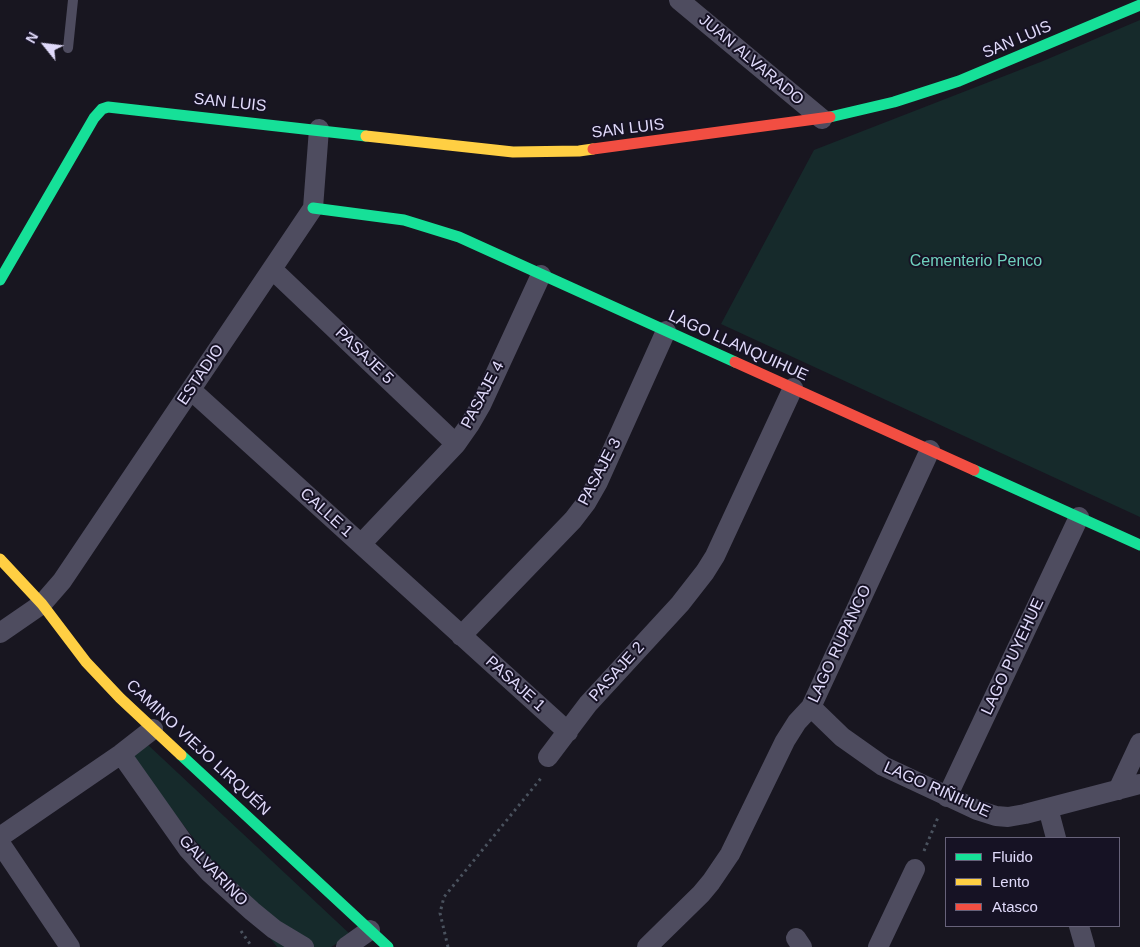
<!DOCTYPE html>
<meta charset="utf-8">
<style>
body{margin:0}
#map{position:relative;width:1140px;height:947px;overflow:hidden;background:#181620;font-family:Helvetica,sans-serif}
canvas{display:block}
.legend{position:absolute;left:945px;top:837px;width:175px;height:90px;box-sizing:border-box;background:#161224;border:1px solid #67627a;margin:0;padding:6px 9px;list-style:none;font-size:15px;color:#e0dafa}
.legend li{display:flex;align-items:center;gap:10px;height:25px}
.legend b{width:25px;border:1px solid #67627a}
.north{position:absolute;left:20px;top:20px;width:50px;height:50px;-webkit-text-stroke:4px #161224;paint-order:stroke;rotate:299deg;font-size:14px;font-weight:700;line-height:20px;text-align:center;color:#e0dafa}
.north::after{content:'';display:block;margin:auto;width:18px;height:22px;background:#e0dafa;clip-path:polygon(50% 0,100% 100%,50% 72%,0 100%)}
</style>
<div id="map">
<canvas width="1140" height="947"></canvas>
<ul class="legend">
<li><b style="height:6px;background:#16e098"></b>Fluido</li>
<li><b style="height:6px;background:#ffcf43"></b>Lento</li>
<li><b style="height:6px;background:#f24e42"></b>Atasco</li>
</ul>
<div class="north">N</div>
</div>
<script>
const ctx = document.querySelector('canvas').getContext('2d');
ctx.lineJoin = 'round';
function fillPath(path, color) { ctx.fillStyle = color; ctx.fill(path, 'evenodd'); }
const toPath = rows => new Path2D(rows.map(r => 'M' + r).join(''));
function trace(path, color, width, dash) { ctx.strokeStyle = color; ctx.lineWidth = width; ctx.lineCap = dash ? 'butt' : 'round'; ctx.setLineDash(dash || []); ctx.stroke(path); }
function drawText(font, color, halo, rows, align = 'center') {
  ctx.font = font + ' Helvetica,sans-serif'; ctx.lineWidth = 4; ctx.setLineDash([]); ctx.textBaseline = 'middle'; ctx.strokeStyle = halo; ctx.fillStyle = color; for (const [text, x, y, turn = 0] of rows) {
    ctx.save(); ctx.translate(x, y); ctx.rotate((+turn || 0) * Math.PI / 180); ctx.textAlign = isNaN(turn) ? turn : align; if (halo) ctx.strokeText(text, 0, 0); ctx.fillText(text, 0, 0); ctx.restore();
  }
}
const green = toPath([
 [1140,20,1140,517,721,324,814,150,1043,61],
 [147,744,351,935,331,947,277,947,132,758]
]);
const path = toPath([
 [924,851,939,815],
 [241,931,252,947],
 [448,947,440,913,444,897,542,777]
]);
const lane = toPath([
 [68,48,73,0]
]);
const street = toPath([
 [679,0,822,119],
 [272,269,456,444],
 [191,390,568,732],
 [361,544,456,444,470,424,481,405,541,275],
 [0,633,42,604,62,581,313,208,319,129],
 [461,636,573,520,586,503,598,482,666,331],
 [811,707,842,737,883,766,977,810,996,816,1008,817,1025,814,1140,784],
 [121,754,188,849,209,872,252,911,274,929,304,947],
 [548,757,588,704,680,604,705,572,715,556,793,388],
 [1118,790,1140,743],
 [947,797,1079,517],
 [1048,808,1056,838],
 [0,837,121,754,153,729],
 [0,843,70,947],
 [1079,926,1085,947],
 [796,938,802,947],
 [346,947,370,930],
 [647,947,701,894,711,882,730,854,785,741,797,722,811,707,930,450],
 [878,947,915,869]
]);
const fast = toPath([
 [830,117,894,102,959,81,1140,5],
 [313,208,404,220,459,237,735,362],
 [0,280,94,118,102,109,108,107,366,136],
 [974,470,1140,545],
 [181,755,388,947]
]);
const slow = toPath([
 [366,136,513,152,579,151,593,149],
 [0,559,42,604,86,662,120,698,181,755]
]);
const jam = toPath([
 [593,149,830,117],
 [735,362,974,470]
]);
const streetNames = [
 ["SAN LUIS",1017,40,-23],
 ["JUAN ALVARADO",751,60,40],
 ["SAN LUIS",230,103,6],
 ["SAN LUIS",628,129,-7],
 ["LAGO LLANQUIHUE",738,346,24],
 ["PASAJE 5",364,356,44],
 ["ESTADIO",201,375,-56],
 ["PASAJE 4",483,395,-62],
 ["PASAJE 3",600,472,-62],
 ["CALLE 1",326,513,42],
 ["LAGO RUPANCO",840,644,-65],
 ["LAGO PUYEHUE",1013,657,-65],
 ["PASAJE 2",617,672,-48],
 ["PASAJE 1",515,684,42],
 ["CAMINO VIEJO LIRQUÉN",198,748,43],
 ["LAGO RIÑIHUE",937,790,24],
 ["GALVARINO",213,871,46]
];
const parkNames = [
 ["Cementerio Penco",976,262]
];
fillPath(green, '#162a2b');
trace(path, '#4a525e', 3, [2.5, 4]);
trace(lane, '#4e4c5f', 10);
trace(street, '#4e4c5f', 20);
trace(fast, '#16e098', 11);
trace(slow, '#ffcf43', 11);
trace(jam, '#f24e42', 11);
drawText('16px', '#e0dafa', '#161224', streetNames);
drawText('16px', '#6fd1be', '#161224', parkNames);
</script>
